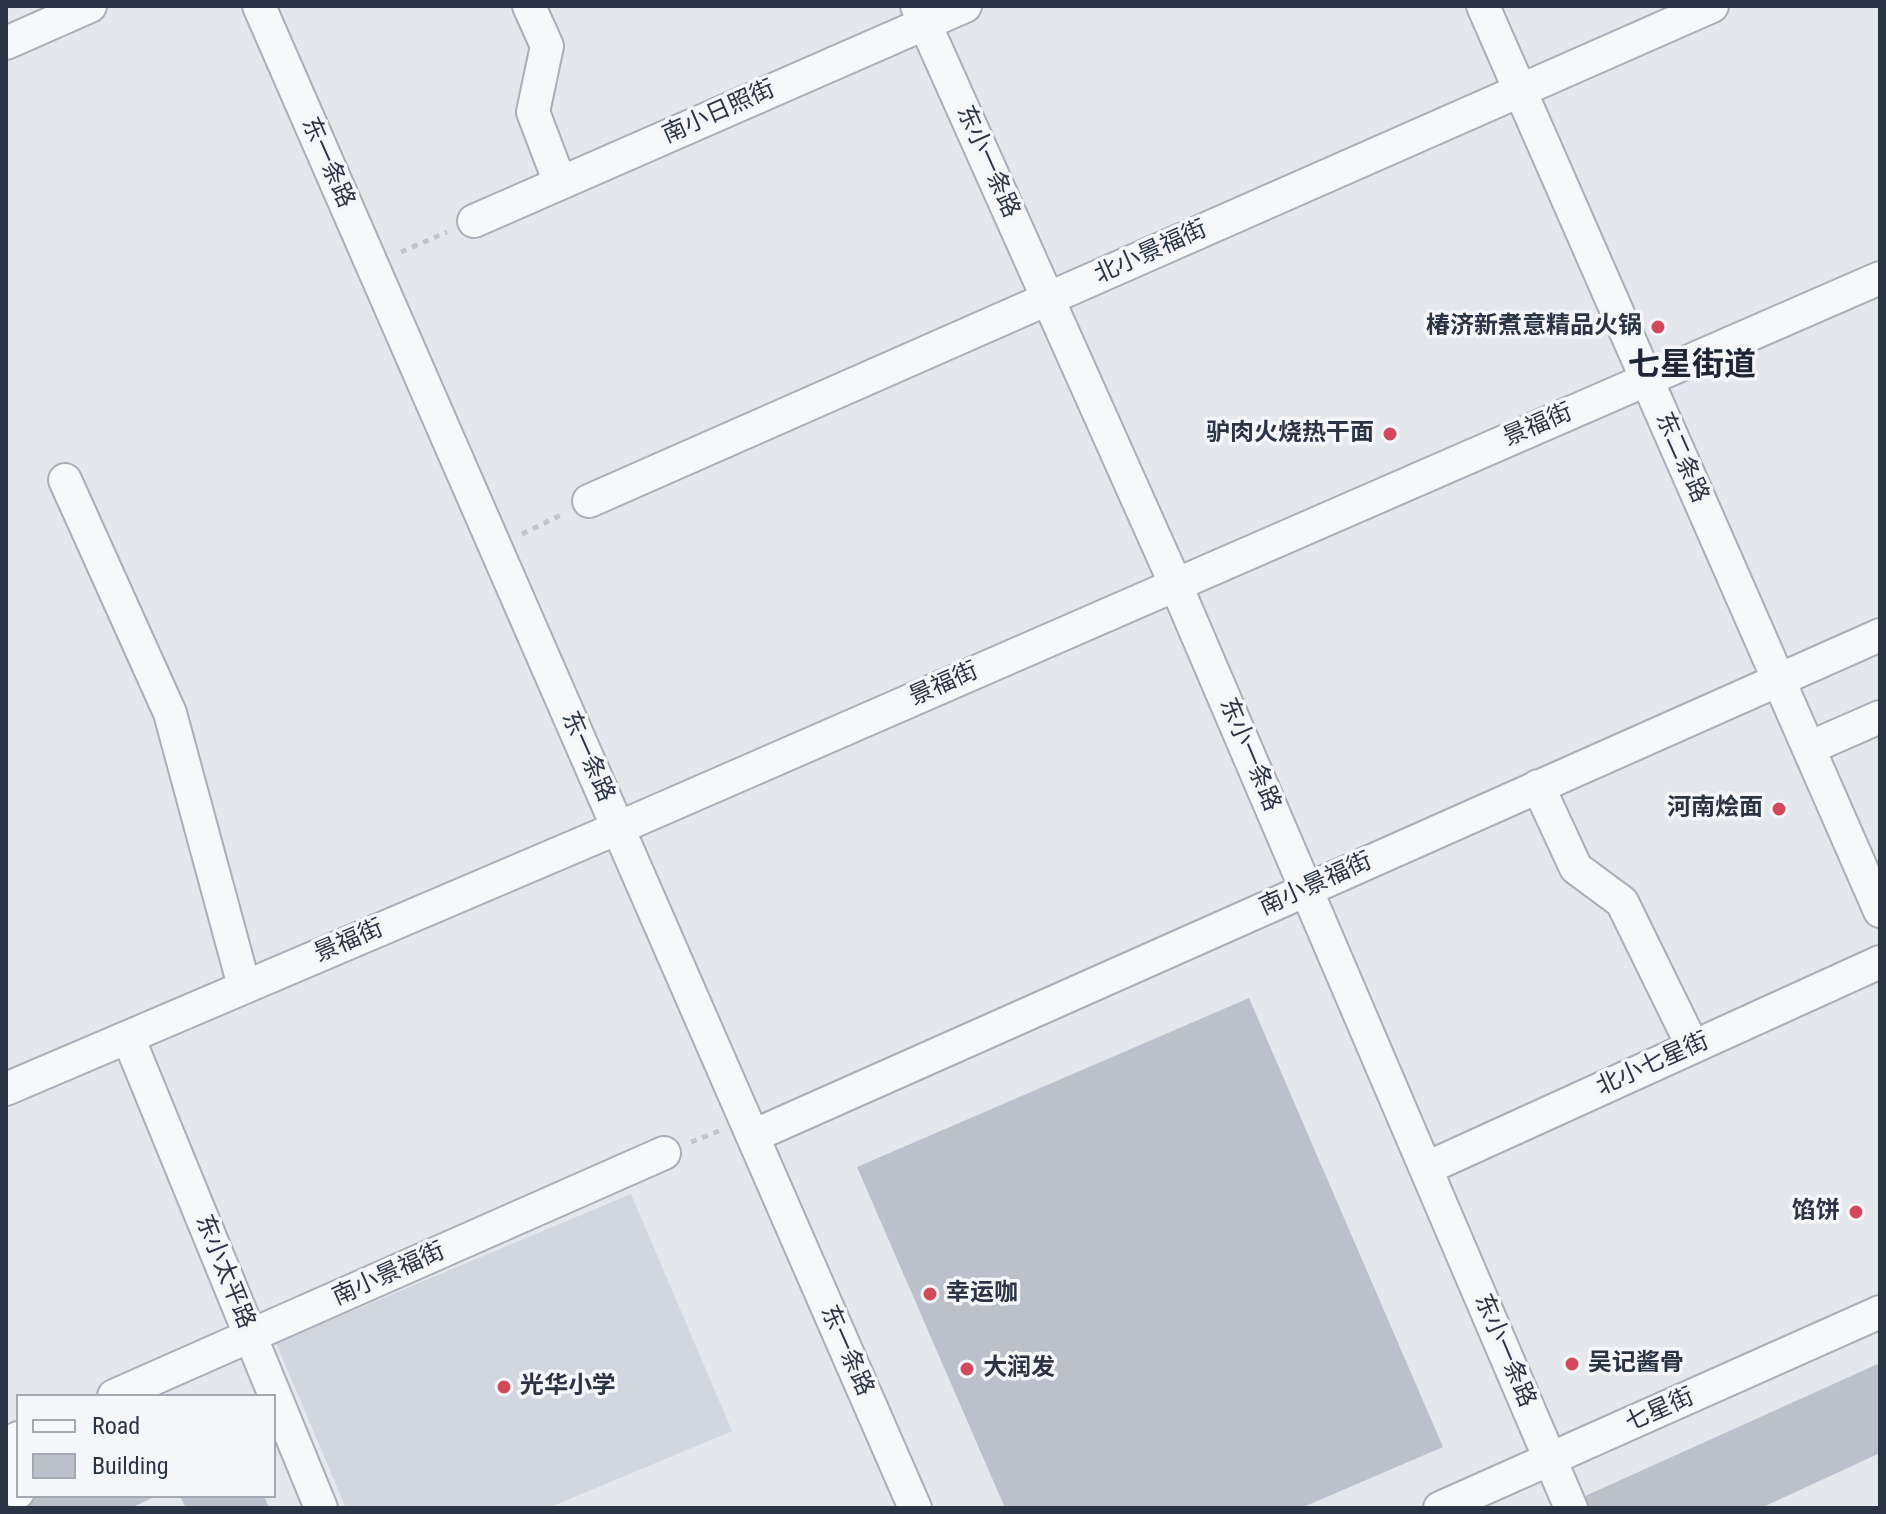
<!DOCTYPE html>
<meta charset="utf-8">
<style>
body{margin:0}
#map{position:relative;width:1886px;height:1514px;overflow:hidden;background:#e4e7ec;font-family:"Roboto Condensed",sans-serif}
canvas{display:block}
.frame{position:absolute;inset:0;border:8px solid #2b3445;pointer-events:none}
.legend{position:absolute;left:16px;top:1394px;width:260px;height:104px;box-sizing:border-box;background:#f4f6f9;border:2px solid #a4a8b1;margin:0;padding:10px 14px;list-style:none;font-size:24px;color:#2b3445}
.legend li{display:flex;align-items:center;gap:16px;height:40px}
.legend b{width:40px;border:2px solid #a4a8b1}
</style>
<div id="map">
<canvas width="1886" height="1514"></canvas>
<div class="frame"></div>
<ul class="legend">
<li><b style="height:10px;background:#f7f8fa"></b>Road</li>
<li><b style="height:22px;background:#bbc0ca"></b>Building</li>
</ul>
</div>
<script>
const ctx = document.querySelector('canvas').getContext('2d');
ctx.lineJoin = 'round';
function fillPath(path, color) { ctx.fillStyle = color; ctx.fill(path, 'evenodd'); }
const toPath = rows => new Path2D(rows.map(r => 'M' + r).join(''));
function trace(path, color, width, dash) { ctx.strokeStyle = color; ctx.lineWidth = width; ctx.lineCap = dash ? 'butt' : 'round'; ctx.setLineDash(dash || []); ctx.stroke(path); }
function drawText(font, color, halo, rows, align = 'center') {
  ctx.font = font + ' "Roboto Condensed","Noto Sans SC",sans-serif'; ctx.lineWidth = 7; ctx.setLineDash([]); ctx.textBaseline = 'middle'; ctx.strokeStyle = halo; ctx.fillStyle = color; for (const [text, x, y, turn = 0] of rows) {
    ctx.save(); ctx.translate(x, y); ctx.rotate((+turn || 0) * Math.PI / 180); ctx.textAlign = isNaN(turn) ? turn : align; if (halo) ctx.strokeText(text, 0, 0); ctx.fillText(text, 0, 0); ctx.restore();
  }
}
const built = toPath([
 [631,1194,732,1431,548,1508,346,1508,276,1343]
]);
const building = toPath([
 [1249,998,1443,1447,1301,1508,1005,1508,857,1167],
 [1880,1363,1880,1453,1761,1508,1589,1508,1583,1497],
 [25,1496,156,1496,131,1508,31,1508],
 [180,1496,264,1496,269,1508,186,1508]
]);
const path = toPath([
 [401,252,447,232],
 [522,534,563,514],
 [691,1142,719,1131]
]);
const minor = toPath([
 [259,6,915,1508],
 [529,6,547,46,533,112,560,183],
 [917,6,1175,583,1571,1508],
 [1483,6,1880,911],
 [6,43,90,6],
 [474,221,965,6],
 [65,480,170,713,244,986],
 [589,501,1712,6],
 [1809,748,1880,717],
 [1538,786,1576,868,1622,902,1693,1047],
 [128,1037,321,1508],
 [6,1089,618,828,1880,278],
 [753,1136,1880,635],
 [1427,1168,1880,962],
 [114,1396,664,1153],
 [6,1444,18,1438],
 [6,1465,18,1492],
 [1440,1508,1880,1312]
]);
const markers = [
 [1658,327,8,"#d1495b"],
 [1390,434,8,"#d1495b"],
 [1779,809,8,"#d1495b"],
 [1856,1212,8,"#d1495b"],
 [930,1294,8,"#d1495b"],
 [1572,1364,8,"#d1495b"],
 [967,1369,8,"#d1495b"],
 [504,1387,8,"#d1495b"]
];
const streetNames = [
 ["南小日照街",719,113,-24],
 ["东小一条路",987,162,66],
 ["东一条路",327,163,66],
 ["北小景福街",1151,253,-24],
 ["景福街",1538,426,-23],
 ["东二条路",1681,458,66],
 ["景福街",944,685,-24],
 ["东小一条路",1249,755,67],
 ["东一条路",587,757,66],
 ["南小景福街",1316,885,-24],
 ["景福街",349,942,-23],
 ["北小七星街",1653,1065,-24],
 ["东小太平路",224,1272,68],
 ["南小景福街",389,1275,-24],
 ["东一条路",846,1351,66],
 ["东小一条路",1504,1351,67],
 ["七星街",1660,1411,-24]
];
const poiNames = [
 ["椿济新煮意精品火锅",1642,327],
 ["驴肉火烧热干面",1374,434],
 ["河南烩面",1763,809],
 ["馅饼",1840,1212],
 ["幸运咖",946,1294,"left"],
 ["吴记酱骨",1588,1364,"left"],
 ["大润发",983,1369,"left"],
 ["光华小学",520,1387,"left"]
];
const districtNames = [
 ["七星街道",1692,367]
];
fillPath(built, '#d2d6de');
fillPath(building, '#bbc0ca');
trace(minor, '#a9aeb7', 36);
trace(path, '#c2c5cb', 5, [6, 6]);
trace(minor, '#f7f8fa', 32);
for (const [x, y, r, color] of markers) { const dot = new Path2D(); dot.arc(x, y, r, 0, 2 * Math.PI); ctx.fillStyle = color; ctx.fill(dot); trace(dot, '#f4f6f9', 3); }
drawText('24px', '#2b3445', '#f4f6f9', streetNames);
drawText('bold 24px', '#2b3445', '#f4f6f9', poiNames, 'right');
drawText('bold 32px', '#1d2536', '#f4f6f9', districtNames);
</script>
